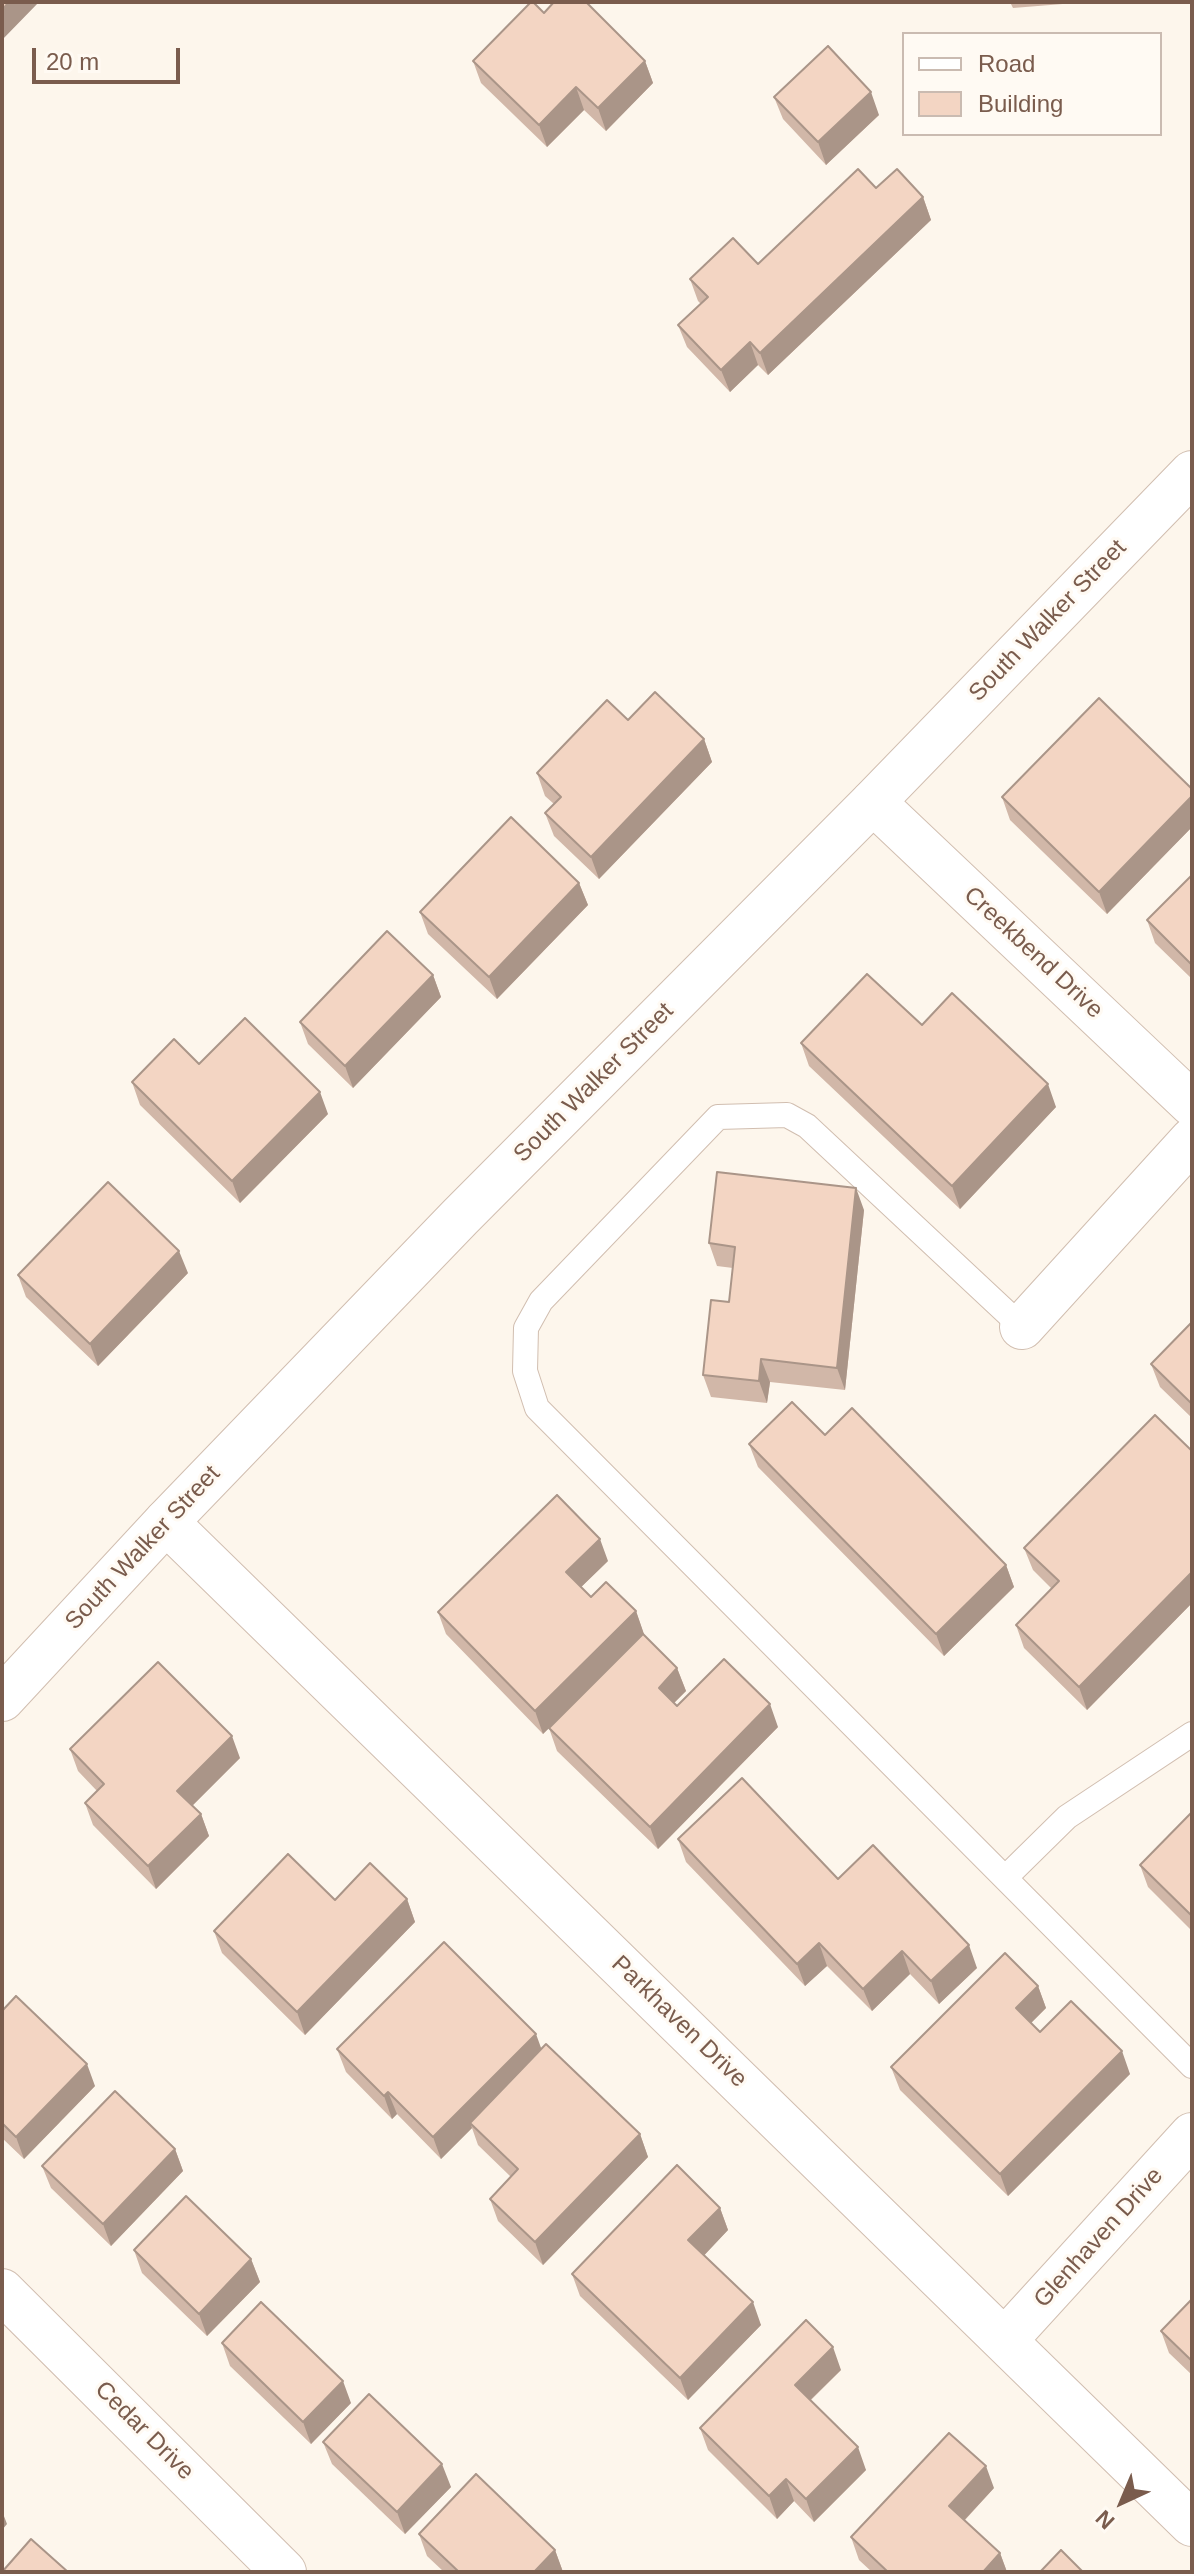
<!DOCTYPE html>
<style>
body{margin:0}
#map{position:relative;width:1194px;height:2574px;overflow:hidden;background:#fdf6ec;font-family:Arial,sans-serif}
canvas{display:block}
.frame{position:absolute;inset:0;border:4px solid #7a5c4d;pointer-events:none}
.legend{position:absolute;left:902px;top:32px;width:260px;height:104px;box-sizing:border-box;background:#fffaf3;border:2px solid #cabbb1;margin:0;padding:10px 14px;list-style:none;font-size:24px;color:#7a5c4d}
.legend li{display:flex;align-items:center;gap:16px;height:40px}
.legend b{width:40px;border:2px solid #cabbb1}
.north{position:absolute;left:1082px;top:2462px;width:80px;height:80px;-webkit-text-stroke:6px #fffaf3;paint-order:stroke;rotate:224deg;font-size:22px;font-weight:700;line-height:32px;text-align:center;color:#7a5c4d}
.north::after{content:'';display:block;margin:auto;width:28px;height:36px;background:#7a5c4d;clip-path:polygon(50% 0,100% 100%,50% 72%,0 100%)}
.scale{position:absolute;left:32px;top:48px;width:148px;height:36px;box-sizing:border-box;border:4px solid #7a5c4d;border-top:0;padding-left:10px;font-size:24px;line-height:28px;white-space:nowrap;color:#7a5c4d;-webkit-text-stroke:6px #fffaf3;paint-order:stroke}
</style>
<div id="map">
<canvas width="1194" height="2574"></canvas>
<div class="frame"></div>
<ul class="legend">
<li><b style="height:10px;background:#fff"></b>Road</li>
<li><b style="height:22px;background:#f3d5c3"></b>Building</li>
</ul>
<div class="north">N</div>
<div class="scale">20 m</div>
</div>
<script>
const ctx = document.querySelector('canvas').getContext('2d');
ctx.lineJoin = 'round';
const toPath = rows => new Path2D(rows.map(r => 'M' + r).join(''));
function trace(path, color, width, dash) { ctx.strokeStyle = color; ctx.lineWidth = width; ctx.lineCap = dash ? 'butt' : 'round'; ctx.setLineDash(dash || []); ctx.stroke(path); }
function fillPath(path, color) { ctx.fillStyle = color; ctx.fill(path, 'evenodd'); }
function drawText(font, color, halo, rows, align = 'center') {
  ctx.font = font + ' Arial,sans-serif'; ctx.lineWidth = 6; ctx.setLineDash([]); ctx.textBaseline = 'middle'; ctx.strokeStyle = halo; ctx.fillStyle = color; for (const [text, x, y, turn = 0] of rows) {
    ctx.save(); ctx.translate(x, y); ctx.rotate((+turn || 0) * Math.PI / 180); ctx.textAlign = isNaN(turn) ? turn : align; if (halo) ctx.strokeText(text, 0, 0); ctx.fillText(text, 0, 0); ctx.restore();
  }
}
const service = toPath([
 [1022,1327,807,1126,787,1115,718,1117,541,1301,526,1328,525,1371,537,1408,1192,2066],
 [1005,1878,1067,1817,1192,1734]
]);
const minor = toPath([
 [873,802,1192,1104],
 [1022,1327,1192,1140],
 [166,1522,1192,2524],
 [2,2291,284,2572],
 [1005,2340,1192,2135]
]);
const tertiary = toPath([
 [2,1699,166,1522,460,1217,873,802,1192,473]
]);
const wall = toPath([
 [1010,2,1075,2,1075,3,1013,8],
 [544,13,645,61,653,83,606,131,584,110,547,147,481,83,473,61],
 [774,97,879,115,826,165,783,119],
 [876,188,923,197,931,220,768,375,758,365,730,392,687,347,678,325,701,304,698,301,690,279,758,264],
 [628,720,704,739,712,762,599,879,554,836,545,813,554,804,545,796,537,773],
 [1192,789,1192,827,1107,914,1010,820,1002,797],
 [1192,875,1192,979,1155,943,1147,920],
 [579,883,588,905,497,999,428,934,420,912],
 [433,975,441,997,353,1088,308,1044,300,1022],
 [922,1025,1056,1107,960,1209,809,1066,801,1043],
 [199,1064,328,1114,240,1203,140,1105,132,1082],
 [864,1210,845,1390,770,1382,767,1403,711,1397,703,1375,729,1302,733,1268,717,1266,709,1243],
 [188,1273,98,1366,26,1297,18,1275],
 [1192,1322,1192,1418,1160,1387,1151,1364],
 [749,1444,1006,1565,1014,1587,944,1656,758,1467],
 [1192,1451,1192,1603,1087,1710,1024,1648,1016,1625,1052,1589,1033,1570,1024,1548],
 [608,1561,581,1587,591,1597,636,1611,644,1635,677,1668,686,1691,674,1703,677,1706,778,1727,658,1849,557,1751,549,1728,572,1705,543,1734,446,1634,438,1612],
 [70,1749,240,1758,192,1806,201,1814,209,1836,156,1889,93,1825,85,1803,97,1791,78,1771],
 [1192,1812,1192,1931,1148,1887,1140,1865],
 [678,1839,838,1879,977,1968,939,2004,910,1974,872,2011,827,1966,805,1986,686,1862],
 [407,1899,415,1922,305,2035,222,1953,214,1931,335,1900],
 [1038,1986,1046,2008,1031,2023,1040,2032,1130,2074,1008,2196,900,2090,891,2067],
 [2,2011,95,2086,24,2159,2,2138],
 [337,2049,541,2049,640,2134,648,2157,543,2265,498,2221,490,2199,511,2177,478,2145,472,2128,441,2159,397,2114,392,2119,346,2072],
 [175,2149,183,2171,111,2246,51,2188,42,2166],
 [720,2208,728,2230,704,2255,761,2325,688,2400,580,2296,572,2274],
 [134,2250,251,2259,260,2282,207,2336,142,2273],
 [1192,2299,1192,2375,1169,2353,1161,2331],
 [222,2343,351,2403,311,2444,230,2366],
 [841,2370,811,2400,866,2470,814,2522,794,2501,777,2519,708,2450,700,2428],
 [323,2442,451,2487,405,2534,332,2464],
 [994,2488,965,2520,1000,2553,1007,2572,872,2572,859,2560,851,2537],
 [419,2534,555,2550,563,2572,444,2572,427,2556]
]);
const shadedWall = toPath([
 [9,2,39,2,2,40,2,10],
 [645,61,653,83,606,131,598,108],
 [576,87,584,110,547,147,539,125],
 [871,92,879,115,826,165,818,142],
 [923,197,931,220,768,375,760,353],
 [750,342,758,365,730,392,721,370],
 [704,739,712,762,599,879,591,857],
 [1192,796,1192,827,1107,914,1099,892],
 [579,883,588,905,497,999,489,977],
 [433,975,441,997,353,1088,345,1066],
 [1048,1084,1056,1107,960,1209,952,1186],
 [320,1092,328,1114,240,1203,232,1181],
 [856,1188,864,1210,845,1390,837,1368],
 [179,1251,188,1273,98,1366,90,1344],
 [761,1359,770,1382,767,1403,759,1381],
 [600,1539,608,1561,574,1594,566,1572],
 [1006,1565,1014,1587,944,1656,936,1634],
 [1192,1572,1192,1603,1087,1710,1079,1687],
 [636,1611,644,1634,543,1734,535,1711],
 [677,1668,686,1691,667,1710,659,1688],
 [770,1704,778,1727,658,1849,650,1827],
 [232,1736,240,1758,185,1813,177,1791],
 [201,1814,209,1836,156,1889,148,1866],
 [407,1899,415,1922,305,2035,297,2012],
 [819,1943,827,1966,805,1986,797,1964],
 [969,1945,977,1968,939,2004,931,1981],
 [902,1951,910,1974,872,2011,863,1989],
 [1038,1986,1046,2008,1024,2030,1016,2008],
 [536,2034,544,2056,470,2123,472,2128,441,2159,433,2137],
 [1122,2051,1130,2074,1008,2196,1000,2174],
 [87,2064,95,2086,24,2159,16,2137],
 [388,2092,397,2114,392,2119,384,2096],
 [640,2134,648,2157,543,2265,535,2242],
 [175,2149,183,2171,111,2246,103,2224],
 [720,2208,728,2230,697,2263,688,2240],
 [251,2259,260,2282,207,2336,199,2314],
 [753,2302,761,2325,688,2400,680,2378],
 [833,2347,841,2370,803,2407,795,2385],
 [343,2381,351,2403,311,2444,303,2422],
 [858,2447,866,2470,814,2522,806,2499],
 [442,2464,451,2487,405,2534,397,2512],
 [986,2466,994,2488,957,2528,949,2506],
 [786,2479,794,2501,777,2519,769,2496],
 [2,2511,7,2524,2,2530],
 [555,2550,563,2572,534,2572],
 [1000,2553,1007,2572,983,2572]
]);
const building = toPath([
 [2,2,9,2,2,10,2,2],
 [531,2,533,2,544,13,554,2,586,2,645,61,598,108,576,87,539,125,473,61,531,2],
 [828,46,871,92,818,142,774,97,828,46],
 [858,169,876,188,897,169,923,197,760,353,750,342,721,370,678,325,708,297,690,279,733,238,758,264,858,169],
 [655,692,704,739,591,857,545,813,561,797,537,773,607,700,628,720,655,692],
 [1099,698,1192,789,1192,796,1099,892,1002,797,1099,698],
 [511,817,579,883,489,977,420,912,511,817],
 [1192,875,1192,965,1147,920,1192,875],
 [387,931,433,975,345,1066,300,1022,387,931],
 [867,974,922,1025,952,993,1048,1084,952,1186,801,1043,867,974],
 [245,1018,320,1092,232,1181,132,1082,174,1039,199,1064,245,1018],
 [717,1172,856,1188,837,1368,761,1359,759,1381,703,1375,711,1300,729,1302,735,1247,709,1243,717,1172],
 [108,1182,179,1251,90,1344,18,1275,108,1182],
 [1192,1322,1192,1404,1151,1364,1192,1322],
 [792,1402,825,1435,852,1408,1006,1565,936,1634,749,1444,792,1402],
 [1155,1415,1192,1451,1192,1572,1079,1687,1016,1625,1059,1581,1024,1548,1155,1415],
 [557,1495,600,1539,566,1572,591,1597,606,1582,636,1611,535,1711,438,1612,557,1495],
 [643,1634,677,1668,659,1688,677,1706,724,1659,770,1704,650,1827,549,1728,643,1634],
 [158,1662,232,1736,177,1791,201,1814,148,1866,85,1803,104,1784,70,1749,158,1662],
 [742,1778,838,1879,873,1845,969,1945,931,1981,902,1951,863,1989,819,1943,797,1964,678,1839,742,1778],
 [1192,1812,1192,1916,1140,1865,1192,1812],
 [288,1854,335,1900,370,1863,407,1899,297,2012,214,1931,288,1854],
 [444,1942,536,2034,433,2137,388,2092,384,2096,337,2049,444,1942],
 [1005,1953,1038,1986,1016,2008,1040,2032,1071,2001,1122,2051,1000,2174,891,2067,1005,1953],
 [16,1996,87,2064,16,2137,2,2123,2,2011,16,1996],
 [546,2044,640,2134,535,2242,490,2199,518,2169,470,2123,546,2044],
 [115,2091,175,2149,103,2224,42,2166,115,2091],
 [677,2165,720,2208,688,2240,753,2302,680,2378,572,2274,677,2165],
 [186,2196,251,2259,199,2314,134,2250,186,2196],
 [1192,2299,1192,2361,1161,2331,1192,2299],
 [261,2302,343,2381,303,2422,222,2343,261,2302],
 [806,2320,833,2347,795,2385,858,2447,806,2499,786,2479,769,2496,700,2428,806,2320],
 [369,2394,442,2464,397,2512,323,2442,369,2394],
 [949,2433,986,2466,949,2506,1000,2553,983,2572,888,2572,851,2537,949,2433],
 [476,2474,555,2550,534,2572,459,2572,419,2534,476,2474],
 [31,2539,68,2572,2,2572,31,2539],
 [1061,2550,1083,2572,1040,2572,1061,2550]
]);
const streetNames = [
 ["South Walker Street",1048,621,-46],
 ["Creekbend Drive",1033,953,43],
 ["South Walker Street",594,1083,-45],
 ["South Walker Street",143,1548,-47],
 ["Parkhaven Drive",679,2022,44],
 ["Glenhaven Drive",1099,2238,-48],
 ["Cedar Drive",144,2431,45]
];
trace(service, '#d1beb0', 26);
trace(minor, '#d1beb0', 46);
trace(tertiary, '#d1beb0', 46);
trace(service, '#fff', 24);
trace(minor, '#fff', 44);
trace(tertiary, '#fff', 44);
fillPath(wall, '#d1b7a8');
fillPath(shadedWall, '#aa9588');
fillPath(building, '#f3d5c3');
trace(building, '#aa9588', 2);
drawText('24px', '#7a5c4d', '#fffaf3', streetNames);
</script>
